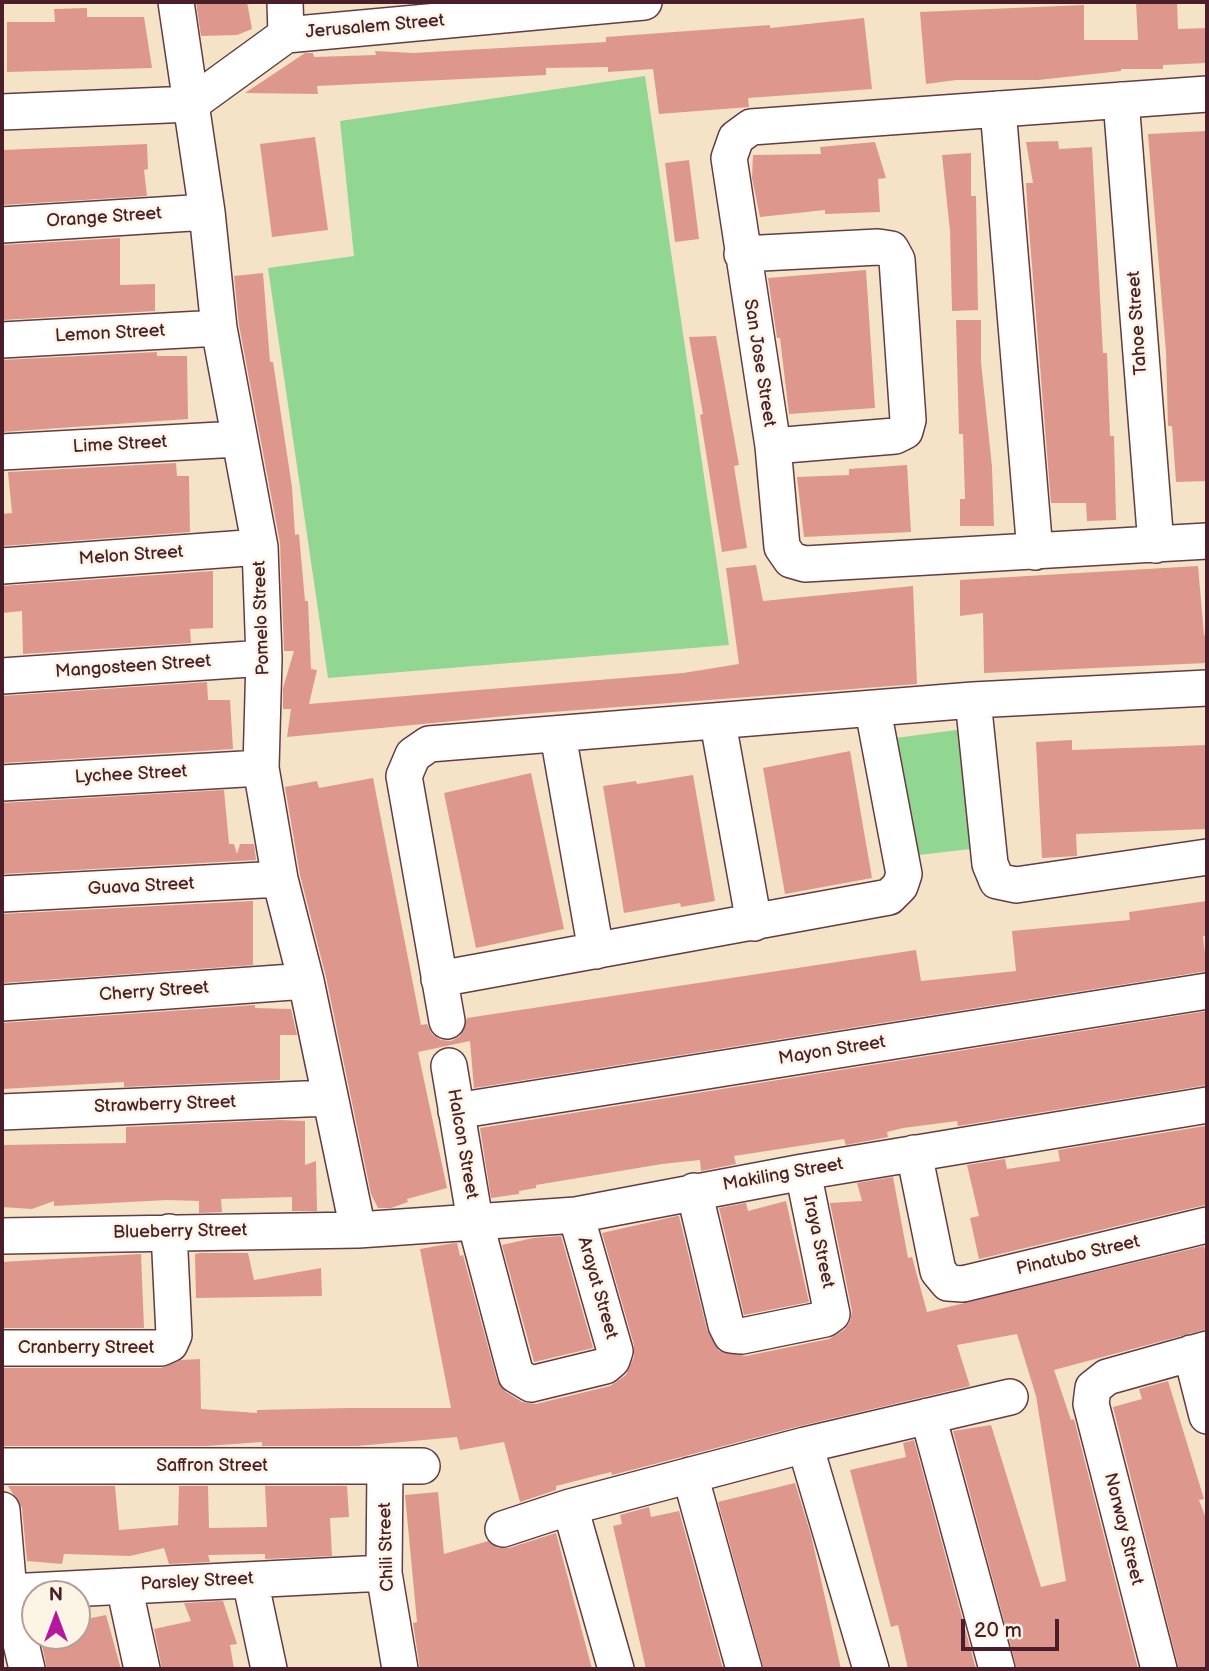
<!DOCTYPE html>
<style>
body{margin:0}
#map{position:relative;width:1209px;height:1671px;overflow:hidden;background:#f5e3c8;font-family:"Balsamiq Sans",sans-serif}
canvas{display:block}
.frame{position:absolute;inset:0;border:4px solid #4a1f2b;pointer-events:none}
.north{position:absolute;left:21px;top:1580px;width:70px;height:70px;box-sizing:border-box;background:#fcf5e5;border:2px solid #b59f9b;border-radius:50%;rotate:0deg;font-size:19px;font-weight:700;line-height:28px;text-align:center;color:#4a1f2b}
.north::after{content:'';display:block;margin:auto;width:24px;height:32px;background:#b5179e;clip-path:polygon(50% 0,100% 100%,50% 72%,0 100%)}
.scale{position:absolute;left:961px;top:1619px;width:98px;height:32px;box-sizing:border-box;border:4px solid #4a1f2b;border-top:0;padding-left:9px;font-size:21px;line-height:24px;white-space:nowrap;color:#4a1f2b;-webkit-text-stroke:5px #fcf5e5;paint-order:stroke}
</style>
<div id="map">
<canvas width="1209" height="1671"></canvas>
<div class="frame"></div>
<div class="north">N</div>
<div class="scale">20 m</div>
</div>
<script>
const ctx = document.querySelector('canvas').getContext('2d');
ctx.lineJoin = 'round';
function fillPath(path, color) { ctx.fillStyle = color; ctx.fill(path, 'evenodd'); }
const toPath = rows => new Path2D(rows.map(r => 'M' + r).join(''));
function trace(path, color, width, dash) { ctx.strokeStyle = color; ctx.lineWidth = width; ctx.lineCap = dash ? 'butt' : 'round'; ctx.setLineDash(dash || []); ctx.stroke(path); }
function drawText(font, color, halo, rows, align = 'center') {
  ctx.font = font + ' "Balsamiq Sans",sans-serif'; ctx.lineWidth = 5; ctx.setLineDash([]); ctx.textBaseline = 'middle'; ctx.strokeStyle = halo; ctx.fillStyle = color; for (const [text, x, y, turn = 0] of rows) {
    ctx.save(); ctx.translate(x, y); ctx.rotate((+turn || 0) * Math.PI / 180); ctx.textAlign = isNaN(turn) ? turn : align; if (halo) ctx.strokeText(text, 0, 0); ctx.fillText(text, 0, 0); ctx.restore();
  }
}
const green = toPath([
 [645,76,729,645,328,678,268,268,354,256,340,121],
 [964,729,979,848,910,856,895,738]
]);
const building = toPath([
 [196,2,247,2,252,29,237,35,201,36],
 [1136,2,1177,2,1178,29,1207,28,1207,63,1163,65,1163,69,1121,69,1121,71,1038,80,956,80,926,84,920,12,1084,5,1084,40,1138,40],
 [87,8,87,17,144,17,152,68,7,72,7,22,55,22,54,9],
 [864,18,872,89,748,98,749,107,659,114,653,69,608,72,608,67,546,68,546,75,317,86,318,94,245,93,305,53,313,53,314,57,376,55,375,51,413,53,606,42,606,37,770,25,770,28],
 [1207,131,1207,481,1176,482,1172,426,1168,426,1166,352,1148,134],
 [315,137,328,230,272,237,260,144],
 [1058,141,1059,149,1092,147,1103,353,1107,353,1110,436,1114,436,1116,520,1087,521,1086,503,1051,503,1028,216,1026,183,1033,183,1026,142],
 [875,142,886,178,878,179,880,212,825,214,825,210,760,217,752,178,753,155,821,154,820,147],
 [147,144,148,169,144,170,147,196,2,205,2,150],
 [971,153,971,196,976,196,978,310,952,311,950,231,942,155],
 [689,160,699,239,675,242,665,163],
 [120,238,120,285,155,284,155,311,2,320,2,245],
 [866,270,875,408,789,414,780,338,777,338,768,278],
 [263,273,270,362,273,362,292,487,295,535,299,534,305,601,308,601,311,669,317,670,309,704,683,673,739,664,726,568,756,565,763,601,913,586,917,684,527,714,287,737,291,709,283,709,283,688,294,651,284,651,280,543,239,325,234,276],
 [956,320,981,320,981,362,992,467,994,526,960,526,960,499,965,499,963,434,959,434],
 [716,336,739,465,734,466,747,548,722,552,700,415,703,414,689,337],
 [157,352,157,356,187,356,188,419,2,432,2,360],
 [176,463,177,476,189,476,190,532,2,546,2,514,12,513,8,472],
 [907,465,911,532,804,537,797,477,849,475,849,469],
 [1198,566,1204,635,1207,635,1207,663,984,673,983,613,960,616,960,580],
 [213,571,213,628,190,629,191,643,23,654,22,611,2,613,2,586],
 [207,682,208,700,230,700,233,749,2,763,2,696],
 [1072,740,1072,750,1207,745,1207,829,1076,834,1077,856,1042,858,1036,742],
 [850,751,872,878,785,894,763,768],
 [531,773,564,929,476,948,444,793],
 [693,775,715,901,681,907,680,903,624,913,603,786,636,781,637,784],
 [373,778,421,1025,427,1024,432,1034,441,1040,451,1041,460,1036,467,1018,916,950,921,981,1016,971,1012,931,1130,920,1129,912,1207,901,1207,936,1203,936,1207,971,474,1088,470,1041,418,1052,447,1188,407,1199,408,1202,391,1208,378,1208,371,1194,326,977,300,875,285,787,317,781,319,788],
 [224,790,229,844,234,844,237,854,240,844,254,844,256,860,2,874,2,803],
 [253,901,253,965,2,983,2,914],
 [255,1005,255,1008,291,1009,297,1035,280,1035,280,1080,124,1087,124,1082,2,1089,2,1023],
 [1207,1011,1207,1085,958,1126,957,1121,903,1128,887,1132,888,1137,846,1145,844,1139,734,1156,736,1164,701,1171,700,1160,662,1164,536,1185,536,1188,519,1191,519,1194,491,1198,480,1128],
 [280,1120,305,1121,305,1165,316,1161,317,1211,292,1211,292,1197,221,1199,222,1212,199,1213,199,1201,167,1200,54,1206,54,1201,32,1209,2,1207,2,1145,126,1143,126,1127],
 [1205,1126,1207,1203,1205,1205,979,1259,970,1218,979,1216,967,1165,1005,1159,1007,1169,1060,1161,1058,1150],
 [893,1177,908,1258,912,1257,927,1312,1204,1246,1207,1258,1207,1329,1054,1370,1071,1420,1074,1419,1138,1669,1017,1669,953,1431,991,1425,1041,1587,1066,1581,1036,1396,1017,1334,957,1345,970,1386,800,1426,612,1475,611,1472,556,1486,556,1490,520,1502,504,1442,460,1450,457,1437,357,1446,262,1446,262,1442,207,1446,2,1446,2,1368,161,1368,181,1360,200,1359,201,1409,257,1413,257,1410,349,1408,451,1408,420,1249,448,1244,457,1243,460,1256,463,1255,497,1380,506,1392,522,1402,536,1404,610,1386,626,1375,634,1357,634,1345,602,1233,677,1216,679,1216,707,1330,719,1351,746,1356,829,1339,844,1330,850,1322,852,1311,830,1203,862,1201,857,1183],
 [786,1201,809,1302,744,1315,719,1208,746,1203,748,1211],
 [561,1236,593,1348,534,1362,502,1245,533,1238],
 [200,1253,248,1253,254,1280,321,1268,322,1296,196,1298,195,1254],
 [141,1254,144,1328,2,1328,2,1262],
 [1168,1381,1204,1499,1199,1500,1207,1521,1207,1669,1179,1669,1113,1407,1142,1399,1139,1389],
 [914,1440,976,1669,908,1669,898,1625,891,1627,850,1470,906,1457,903,1443],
 [795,1483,811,1535,841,1669,764,1669,718,1502],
 [8,1486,115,1486,119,1530,178,1525,179,1486,208,1486,209,1528,267,1527,265,1486,347,1486,349,1517,330,1518,332,1556,265,1559,265,1554,208,1555,210,1562,169,1564,164,1548,130,1556,64,1554,62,1564,27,1561,22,1508],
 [438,1492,444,1554,488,1541,498,1548,509,1548,556,1533,592,1669,420,1669,413,1623,417,1622,405,1495],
 [649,1507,651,1517,679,1511,723,1669,646,1669,613,1526,622,1524,620,1515],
 [223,1601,237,1644,230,1645,234,1669,162,1669,154,1629,191,1621,184,1603],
 [106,1615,121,1669,47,1669,40,1636,77,1636,77,1621]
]);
const minor = toPath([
 [176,2,207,212,219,328,260,547,264,658,261,768,280,879,306,981,358,1230],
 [285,2,286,35],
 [1207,94,751,127,736,138,729,158,773,446,782,547,791,560,805,564,1207,541],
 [1121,100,1156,545],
 [998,109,1035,552],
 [2,112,191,104,286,35,644,2],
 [2,225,207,212],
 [742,254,878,247,891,249,897,260,908,420,905,431,895,436,773,446],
 [2,340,219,328],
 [2,452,238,439],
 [2,566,260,547],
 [2,676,264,658],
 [973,700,990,864,997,881,1016,885,1207,857],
 [718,723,754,923],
 [558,735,596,951],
 [2,783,261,768],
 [2,894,280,879],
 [439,979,889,897,900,886,904,874,873,710],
 [2,1003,306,981],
 [447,1021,404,776,413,755,429,744,973,700,1207,688],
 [449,1066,475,1221,516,1375,531,1384,605,1366,612,1360,615,1351,576,1215],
 [456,1111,1207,991],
 [2,1112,328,1098],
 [914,1153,938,1271,948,1283,963,1284,1207,1225],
 [694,1191,726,1325,731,1335,742,1336,825,1319,832,1314,803,1172],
 [2,1236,358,1230,576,1215,803,1172,1207,1105],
 [2,1348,161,1348,170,1344,174,1335,169,1232],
 [1191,1353,1207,1416],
 [928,1416,997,1669],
 [805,1445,871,1669],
 [2,1466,422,1466],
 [385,1466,384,1573,400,1669],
 [690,1475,744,1669],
 [570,1507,616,1669],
 [2,1510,9,1592,27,1669],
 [503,1529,570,1507,805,1445,1010,1397],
 [250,1580,269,1669],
 [124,1586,142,1669],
 [9,1592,384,1573],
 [1159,1669,1091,1404,1093,1388,1107,1377,1207,1349]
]);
const streetNames = [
 ["Jerusalem Street",375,27,-5],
 ["Orange Street",104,218,-4],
 ["Tahoe Street",1138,323,-94],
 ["Lemon Street",110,334,-3],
 ["San Jose Street",759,363,81],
 ["Lime Street",120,445,-3],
 ["Melon Street",131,556,-4],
 ["Pomelo Street",262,618,-92],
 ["Mangosteen Street",133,667,-4],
 ["Lychee Street",131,775,-3],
 ["Guava Street",141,887,-3],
 ["Cherry Street",154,992,-4],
 ["Mayon Street",832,1051,-9],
 ["Strawberry Street",165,1105,-2],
 ["Halcon Street",462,1144,80],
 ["Makiling Street",783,1175,-10],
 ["Blueberry Street",180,1232,-1],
 ["Iraya Street",818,1242,78],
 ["Pinatubo Street",1078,1256,-13],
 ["Arayat Street",597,1288,74],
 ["Cranberry Street",86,1348],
 ["Saffron Street",212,1466],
 ["Norway Street",1123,1529,76],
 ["Chili Street",387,1547,-92],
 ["Parsley Street",197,1582,-3]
];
fillPath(green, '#91d791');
fillPath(building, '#de978c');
trace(minor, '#643c43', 38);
trace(minor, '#fff', 35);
drawText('18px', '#4a1f2b', '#fcf5e5', streetNames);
</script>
